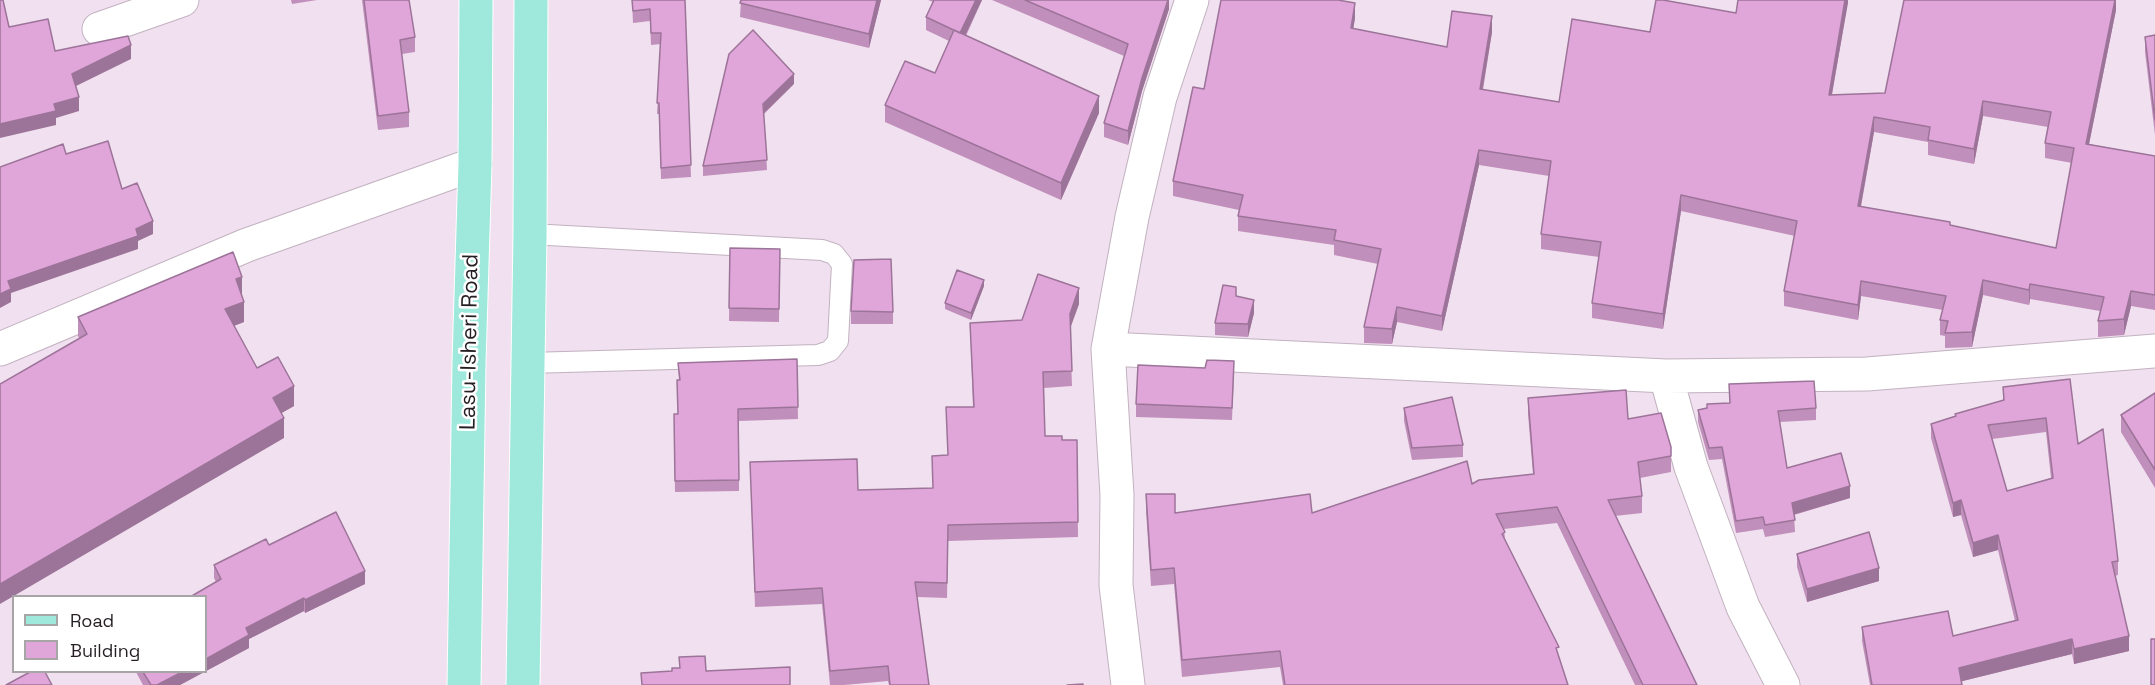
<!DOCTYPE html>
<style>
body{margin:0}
#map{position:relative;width:2155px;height:685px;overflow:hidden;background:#f1e0ef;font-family:"Space Grotesk",sans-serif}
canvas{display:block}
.legend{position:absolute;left:12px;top:595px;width:195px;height:78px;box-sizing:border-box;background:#fff;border:2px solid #a8a5a7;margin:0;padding:8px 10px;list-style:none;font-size:18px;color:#251f24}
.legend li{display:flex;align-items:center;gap:12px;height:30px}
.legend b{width:30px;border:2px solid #a8a5a7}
</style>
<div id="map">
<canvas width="2155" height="685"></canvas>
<ul class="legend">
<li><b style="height:8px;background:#9ee8dc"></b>Road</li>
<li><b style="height:16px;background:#e0a6da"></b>Building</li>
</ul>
</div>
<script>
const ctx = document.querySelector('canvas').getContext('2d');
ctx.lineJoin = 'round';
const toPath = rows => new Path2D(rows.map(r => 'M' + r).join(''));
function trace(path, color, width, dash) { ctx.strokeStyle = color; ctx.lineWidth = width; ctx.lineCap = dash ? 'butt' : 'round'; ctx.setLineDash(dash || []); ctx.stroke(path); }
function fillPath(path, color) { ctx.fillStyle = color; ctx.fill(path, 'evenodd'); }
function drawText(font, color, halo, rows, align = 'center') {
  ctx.font = font + ' "Space Grotesk",sans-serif'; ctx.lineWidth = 5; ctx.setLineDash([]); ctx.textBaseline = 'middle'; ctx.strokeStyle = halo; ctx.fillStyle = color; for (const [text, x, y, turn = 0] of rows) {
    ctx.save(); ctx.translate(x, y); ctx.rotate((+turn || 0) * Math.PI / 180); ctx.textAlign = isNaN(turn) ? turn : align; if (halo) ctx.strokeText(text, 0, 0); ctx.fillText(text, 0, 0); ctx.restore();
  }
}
const lane = toPath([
 [528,363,818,355,830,351,838,341,842,264,834,254,822,250,530,234]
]);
const street = toPath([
 [99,29,182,0],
 [0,349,247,245,475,164],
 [1108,349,1666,376,1867,374,2155,351],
 [1666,376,1691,467,1743,607,1783,685],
 [1128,685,1116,585,1117,495,1108,349,1132,217,1160,97,1192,0]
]);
const primary = toPath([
 [464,685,469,363,475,164,476,0],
 [523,685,530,234,531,0]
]);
const wall = toPath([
 [291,0,317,0,292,4],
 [362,0,409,0,415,37,415,52,402,54,409,112,409,127,378,130],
 [632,0,685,0,691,177,661,179,659,114,657,114,661,44,651,45,650,21,633,23],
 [741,0,881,0,869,48,740,17],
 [928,0,982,0,966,36,1099,113,1061,200,885,122,885,105,935,73,949,41,926,30,926,17,933,2],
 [992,0,1169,0,1169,9,1142,91,1128,145,1104,137,1104,123,1124,56],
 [1848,0,1832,95,1885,93,2116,0,2116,10,2089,144,2155,156,2155,310,2131,306,2124,335,2098,337,2098,321,2100,311,2030,299,2029,305,1983,295,1972,347,1945,348,1945,336,1940,335,1940,320,1943,310,1861,296,1858,320,1784,306,1784,291,1795,236,1681,211,1663,329,1592,318,1592,303,1599,257,1541,249,1541,234,1549,176,1479,165,1442,331,1397,322,1392,344,1364,343,1364,327,1378,264,1334,255,1334,245,1238,231,1238,216,1239,210,1173,196,1173,181,1355,18,1353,29,1447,47,1492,32,1483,90,1559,102,1650,32,1736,13],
 [1983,116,2048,127,2045,143,2045,158,2072,163,2056,248,1861,207,1874,132,1928,142,1928,155,1974,164],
 [2155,35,2155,135,2145,52,2145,37],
 [794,84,764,114,767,170,703,176,703,166],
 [730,248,780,249,779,322,729,321],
 [984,286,971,320,945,309,945,303],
 [242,296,244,322,234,326,257,368,294,406,281,413,284,438,79,338,78,336,78,317],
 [1236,296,1254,313,1248,337,1215,335,1215,323],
 [1079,304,1070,327,1072,386,1044,388,1045,436,1062,440,1077,440,1078,537,948,541,947,598,917,597,929,685,889,685,888,681,844,685,830,685,822,604,755,607,750,462,858,490,933,488,947,455,973,407,970,323,1022,320],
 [851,311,893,312,893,324,851,324],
 [797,359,798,419,739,421,739,491,675,492,674,414,678,414,677,380,679,380,678,363],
 [1234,374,1232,420,1136,417,1136,404],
 [2070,379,2078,444,2118,561,2118,575,2115,576,2129,651,2074,664,2072,654,1962,681,1962,685,1870,685,1862,641,1862,627,1953,636,2015,621,1998,550,1973,557,1961,515,1953,517,1931,438,1931,424,2003,400,2003,387],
 [2046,432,2051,478,2007,491,1992,439],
 [1729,384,1816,408,1816,420,1780,422,1787,468,1850,498,1794,515,1795,532,1765,537,1763,529,1736,533,1722,459,1709,460,1698,422,1698,410,1730,403],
 [2155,393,2155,488,2121,432,2121,415],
 [1528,398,1628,419,1671,447,1671,472,1640,478,1642,496,1642,513,1615,516,1697,685,1635,685,1557,523,1504,529,1505,539,1559,657,1568,685,1283,685,1280,667,1182,677,1174,584,1151,586,1146,511,1146,494,1175,513,1312,513,1472,484,1533,474,1528,414],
 [1404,408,1463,445,1463,457,1412,460,1404,421],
 [269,545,365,584,305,613,304,611,249,639,249,648,180,685,143,685,136,672,206,672,216,582,214,578,214,565],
 [1797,554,1879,581,1807,602,1797,567]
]);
const shadedWall = toPath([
 [877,0,881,0,869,48,869,34],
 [976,0,982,0,960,46,960,33],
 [1168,0,1169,0,1169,9,1142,91,1128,145,1128,131,1142,78],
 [1845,0,1848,0,1848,3,1829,110,1829,95],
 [2115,0,2116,0,2116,10,2086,159,2086,144],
 [1355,3,1355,18,1351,43,1351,28],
 [1492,16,1492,32,1480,104,1480,89],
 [131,45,131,59,72,88,72,74],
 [794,74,794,84,763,114,763,104],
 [1099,96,1099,113,1061,200,1061,183],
 [79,97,79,111,56,118,56,125,0,138,0,124,54,104],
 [1983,101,1983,116,1974,164,1974,149],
 [1874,117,1874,132,1858,221,1858,206],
 [1479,150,1479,165,1442,331,1442,316],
 [1681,195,1681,211,1663,329,1663,314],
 [153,221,153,234,138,241,138,249,11,293,11,302,0,308,0,294,8,281,136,229],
 [242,277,242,296,236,279],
 [984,280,984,286,971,320,971,313],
 [1983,280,1983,295,1972,347,1972,332],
 [1861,281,1861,296,1858,320,1858,305],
 [2030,284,2030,299,2029,305,2029,290],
 [1079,288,1079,304,1070,329,1070,314],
 [2131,291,2131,306,2124,335,2124,319],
 [1254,300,1254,313,1248,337,1248,324],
 [244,302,244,322,225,329,225,309],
 [1397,307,1397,322,1392,344,1392,329],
 [294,386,294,406,273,418,273,398],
 [284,418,284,438,0,604,0,584],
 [1850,486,1850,498,1792,515,1792,503],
 [1961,500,1961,515,1953,517,1953,503],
 [1998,535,1998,550,1973,557,1973,543],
 [1879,568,1879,581,1807,602,1807,589],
 [365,571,365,584,305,613,305,600],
 [304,598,304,611,249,639,249,648,180,685,157,685,182,672,206,672,206,659,246,628],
 [2129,636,2129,651,2074,664,2074,649],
 [2072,639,2072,654,1959,682,1959,668]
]);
const building = toPath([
 [0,0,3,0,9,27,48,19,55,51,128,36,131,45,72,74,79,97,54,104,56,111,0,124,0,0],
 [364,0,409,0,415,37,400,40,409,112,378,116,364,0],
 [632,0,685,0,691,165,661,168,659,103,657,103,661,33,651,33,650,9,633,11,632,0],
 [741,0,877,0,869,34,740,3,741,0],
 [934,0,976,0,960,33,926,17,934,0],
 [1025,0,1168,0,1142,78,1128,131,1104,123,1128,44,1025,0],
 [1221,0,1338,0,1355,3,1351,28,1447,47,1452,11,1492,16,1480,89,1559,102,1572,19,1650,32,1656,0,1663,0,1736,13,1738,0,1845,0,1829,95,1885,93,1904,0,2115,0,2086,144,2155,156,2155,295,2131,291,2124,319,2098,321,2104,297,2030,284,2029,290,1983,280,1972,332,1945,333,1948,321,1940,320,1946,296,1861,281,1858,305,1784,291,1797,221,1681,195,1663,314,1592,303,1601,242,1541,234,1551,161,1479,150,1442,316,1397,307,1392,329,1364,327,1381,249,1334,240,1336,230,1238,216,1243,195,1173,181,1193,87,1204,89,1221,0],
 [1983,101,2051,112,2045,143,2074,148,2056,248,1950,225,1950,222,1858,206,1874,117,1930,127,1928,140,1974,149,1983,101],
 [753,30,794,74,763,104,767,160,703,166,729,54,753,30],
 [954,30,1099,96,1061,183,885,105,905,61,935,73,954,30],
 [2155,35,2155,120,2145,37,2155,35],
 [108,141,122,189,137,183,153,221,136,229,138,236,8,281,11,289,0,294,0,167,63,144,66,154,108,141],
 [730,248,780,249,779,309,729,308,730,248],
 [233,252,242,277,236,279,244,302,225,309,257,368,278,357,294,386,273,398,284,418,0,584,0,384,87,334,78,317,233,252],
 [891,259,893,312,851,311,854,260,891,259],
 [957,270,984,280,971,313,945,303,957,270],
 [1038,274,1079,288,1070,314,1072,371,1043,372,1045,436,1062,436,1062,440,1077,440,1078,522,948,525,947,583,915,582,929,685,890,685,888,666,830,671,822,588,755,592,750,462,857,459,858,490,933,488,932,456,948,455,946,407,974,407,970,323,1022,320,1038,274],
 [1223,285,1236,287,1236,296,1254,300,1248,324,1215,323,1223,285],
 [797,359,798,407,738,409,739,480,675,481,674,414,678,414,677,380,680,380,678,363,797,359],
 [1207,360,1234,361,1232,408,1136,404,1138,365,1205,368,1207,360],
 [2070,379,2078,444,2103,429,2118,561,2112,562,2129,636,2074,649,2072,639,1959,668,1962,685,1872,685,1862,627,1948,611,1953,636,2018,620,1998,535,1973,543,1961,500,1953,503,1931,424,1956,416,1955,414,2004,400,2003,387,2070,379],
 [2046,418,2053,478,2007,491,1988,425,2046,418],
 [1814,381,1816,408,1778,411,1787,468,1841,453,1850,486,1792,503,1795,520,1765,525,1763,517,1736,521,1722,447,1709,448,1698,410,1707,408,1707,404,1730,403,1729,384,1814,381],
 [1626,390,1628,419,1661,413,1671,447,1671,456,1638,462,1642,496,1608,500,1697,685,1643,685,1557,507,1496,514,1505,532,1502,534,1559,647,1556,648,1568,685,1285,685,1280,651,1182,660,1174,568,1151,570,1146,494,1175,494,1175,513,1310,494,1312,513,1467,461,1472,484,1479,480,1534,474,1528,398,1626,390],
 [2155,393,2155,470,2121,415,2155,393],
 [1452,397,1463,445,1412,448,1404,408,1452,397],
 [336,512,365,571,305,600,304,598,246,628,249,635,206,659,206,597,190,597,221,579,214,565,266,539,269,545,336,512],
 [1869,532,1879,568,1807,589,1797,554,1869,532],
 [2151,639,2155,639,2155,685,2151,685,2151,639],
 [705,656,706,671,790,667,790,685,642,685,641,673,672,671,672,668,680,668,679,657,705,656],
 [30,672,45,672,52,685,6,685,30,672],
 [143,672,182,672,157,685,151,685,143,672],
 [1083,684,1083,685,1067,685,1083,684]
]);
const streetNames = [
 ["Lasu-Isheri Road",470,342,-89]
];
trace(lane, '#c2b2c0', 22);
trace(street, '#c2b2c0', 35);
trace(primary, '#fff', 35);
trace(lane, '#fff', 20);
trace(street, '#fff', 33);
trace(primary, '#9ee8dc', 33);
fillPath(wall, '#c18fbb');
fillPath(shadedWall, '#9d7499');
fillPath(building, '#e0a6da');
trace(building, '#9d7499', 1.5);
drawText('22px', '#251f24', '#fff', streetNames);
</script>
